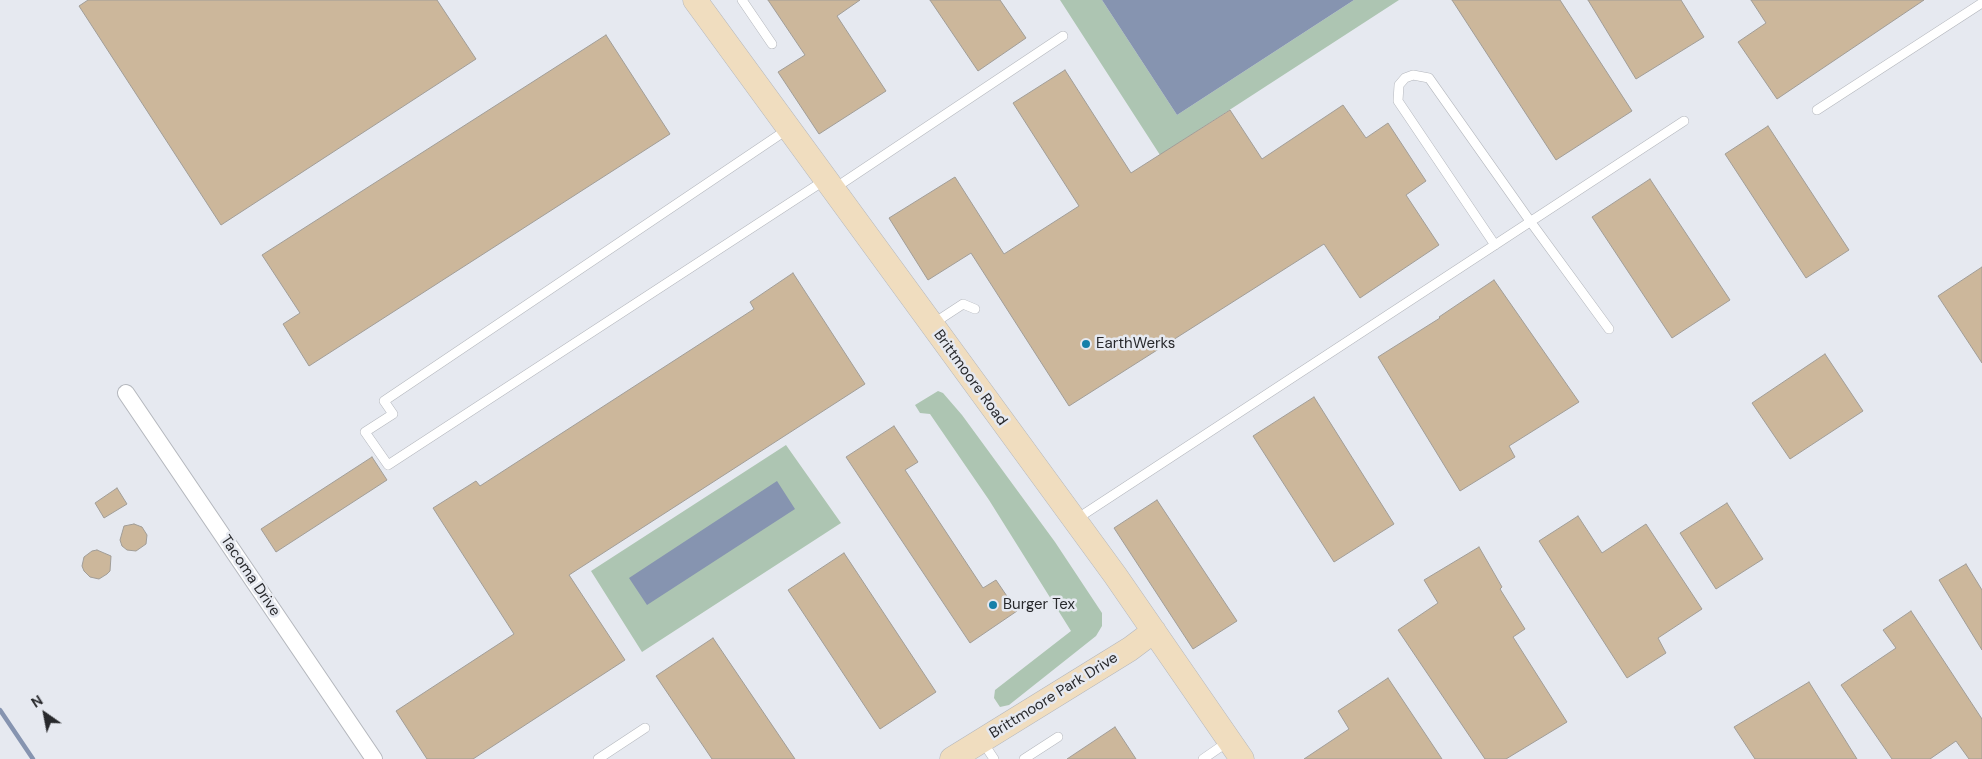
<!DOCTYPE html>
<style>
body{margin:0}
#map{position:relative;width:1982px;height:759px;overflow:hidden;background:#e6e9f0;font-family:"DM Sans",sans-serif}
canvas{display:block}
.north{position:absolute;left:20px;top:689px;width:50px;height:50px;-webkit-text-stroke:4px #e6e9f0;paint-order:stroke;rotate:327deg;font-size:14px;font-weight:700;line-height:20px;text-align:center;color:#28292c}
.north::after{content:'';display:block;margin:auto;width:18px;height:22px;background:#28292c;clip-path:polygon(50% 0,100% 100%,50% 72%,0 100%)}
</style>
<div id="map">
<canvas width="1982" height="759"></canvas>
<div class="north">N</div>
</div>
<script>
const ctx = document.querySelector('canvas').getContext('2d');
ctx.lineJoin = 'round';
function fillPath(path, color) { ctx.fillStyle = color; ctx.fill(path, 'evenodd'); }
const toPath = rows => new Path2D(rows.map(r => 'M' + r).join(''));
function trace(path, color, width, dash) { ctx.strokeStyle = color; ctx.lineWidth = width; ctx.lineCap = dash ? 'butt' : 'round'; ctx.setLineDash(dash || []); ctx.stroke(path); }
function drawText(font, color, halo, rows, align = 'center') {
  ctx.font = font + ' "DM Sans",sans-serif'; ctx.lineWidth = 5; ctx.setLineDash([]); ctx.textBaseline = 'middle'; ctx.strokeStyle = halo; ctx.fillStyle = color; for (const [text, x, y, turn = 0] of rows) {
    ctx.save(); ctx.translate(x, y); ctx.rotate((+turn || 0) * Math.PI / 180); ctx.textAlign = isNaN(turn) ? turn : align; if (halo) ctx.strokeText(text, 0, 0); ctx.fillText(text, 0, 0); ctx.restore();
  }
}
const green = toPath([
 [1060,0,1102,0,1177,115,1354,0,1399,0,1160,155],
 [938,391,943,393,962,415,1055,542,1102,613,1102,626,1096,636,1009,705,1000,707,994,698,995,690,1071,631,989,500,930,414,920,413,915,405],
 [786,445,841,523,642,652,591,571]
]);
const water = toPath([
 [1102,0,1354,0,1177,115],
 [777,481,795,509,647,605,629,578]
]);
const stream = toPath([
 [0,710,33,759]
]);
const building = toPath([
 [88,0,437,0,476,59,221,225,79,6,88,0],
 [768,0,860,0,837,16,886,91,819,134,778,72,805,55,768,0],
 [930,0,1000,0,1026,38,978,71,930,0],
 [1452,0,1560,0,1632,111,1556,160,1452,0],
 [1588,0,1681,0,1704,37,1636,79,1588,0],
 [1751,0,1924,0,1777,99,1738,42,1766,23,1751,0],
 [606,35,670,134,309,366,283,324,300,313,262,255,606,35],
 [1065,70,1131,173,1230,110,1262,159,1343,105,1366,138,1388,123,1426,181,1406,195,1439,245,1360,298,1324,244,1069,406,971,253,928,280,889,218,955,177,1004,254,1079,206,1013,103,1065,70],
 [1768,126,1849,250,1806,278,1725,154,1768,126],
 [1650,179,1730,300,1672,338,1592,217,1650,179],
 [1982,267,1982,363,1938,296,1982,267],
 [793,273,865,384,569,575,625,660,473,759,427,759,396,711,514,634,433,508,476,481,480,486,754,309,750,302,793,273],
 [1494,280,1579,402,1509,446,1515,457,1460,491,1378,357,1440,318,1439,317,1494,280],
 [1825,354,1863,411,1790,459,1752,403,1825,354],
 [1314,397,1394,524,1334,562,1253,436,1314,397],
 [894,426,918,462,905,470,983,588,996,580,1017,611,970,643,846,457,894,426],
 [372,457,387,480,276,552,261,529,372,457],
 [117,488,127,504,104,518,95,503,117,488],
 [1157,500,1237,621,1193,649,1114,528,1157,500],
 [1727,503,1763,559,1716,589,1680,533,1727,503],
 [1578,516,1602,553,1646,524,1702,609,1658,638,1666,653,1627,678,1539,541,1578,516],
 [134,524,142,527,147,535,146,544,136,551,127,550,122,546,120,540,124,526,134,524],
 [1479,547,1502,587,1500,589,1525,629,1513,637,1567,722,1506,759,1485,759,1398,630,1438,603,1424,580,1479,547],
 [97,550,111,556,110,571,107,574,99,579,90,577,84,571,82,566,84,557,92,551,97,550],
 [844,553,936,692,880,729,788,590,844,553],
 [1966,564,1982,590,1982,650,1939,580,1966,564],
 [1911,611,1982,719,1982,759,1969,759,1956,741,1930,759,1892,759,1841,685,1896,648,1883,630,1911,611],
 [713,638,795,759,712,759,656,676,713,638],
 [1388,678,1442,759,1304,759,1349,729,1338,711,1388,678],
 [1809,682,1857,759,1755,759,1734,727,1809,682],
 [1115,727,1136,759,1067,759,1115,727]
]);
const lane = toPath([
 [742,0,772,44],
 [1817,110,1982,3],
 [788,129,384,401,393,414,365,432,388,465,825,180],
 [835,188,1063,36],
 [1495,245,1398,101,1399,85,1405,78,1413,75,1429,78,1530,221,1609,329],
 [934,323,963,304,975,309],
 [1075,520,1684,121],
 [982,741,994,759],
 [598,759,645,728],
 [1024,759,1058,737],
 [1203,759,1229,741]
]);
const street = toPath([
 [126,393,374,759]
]);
const secondary = toPath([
 [695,0,1115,575,1242,759],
 [952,759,1130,649,1154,631]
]);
const markers = [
 [1086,344,5,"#1680a9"],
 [993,605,5,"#1680a9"]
];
const poiNames = [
 ["EarthWerks",1096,344],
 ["Burger Tex",1003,605]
];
const streetNames = [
 ["Brittmoore Road",970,378,54],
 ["Tacoma Drive",250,576,56],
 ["Brittmoore Park Drive",1054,696,-32]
];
fillPath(green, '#adc5b2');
fillPath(water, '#8694b0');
trace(stream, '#8694b0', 4.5);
fillPath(building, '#ccb79b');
trace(building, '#a19d97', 1);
trace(lane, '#b4b7bd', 10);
trace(street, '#b4b7bd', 18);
trace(secondary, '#b4b7bd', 25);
trace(lane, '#fff', 9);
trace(street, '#fff', 16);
trace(secondary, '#f0ddbf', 24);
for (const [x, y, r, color] of markers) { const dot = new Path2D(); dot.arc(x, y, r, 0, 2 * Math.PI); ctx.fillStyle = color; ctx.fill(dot); trace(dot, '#e6e9f0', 2); }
drawText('15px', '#28292c', '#e6e9f0', poiNames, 'left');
drawText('15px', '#28292c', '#e6e9f0', streetNames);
</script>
